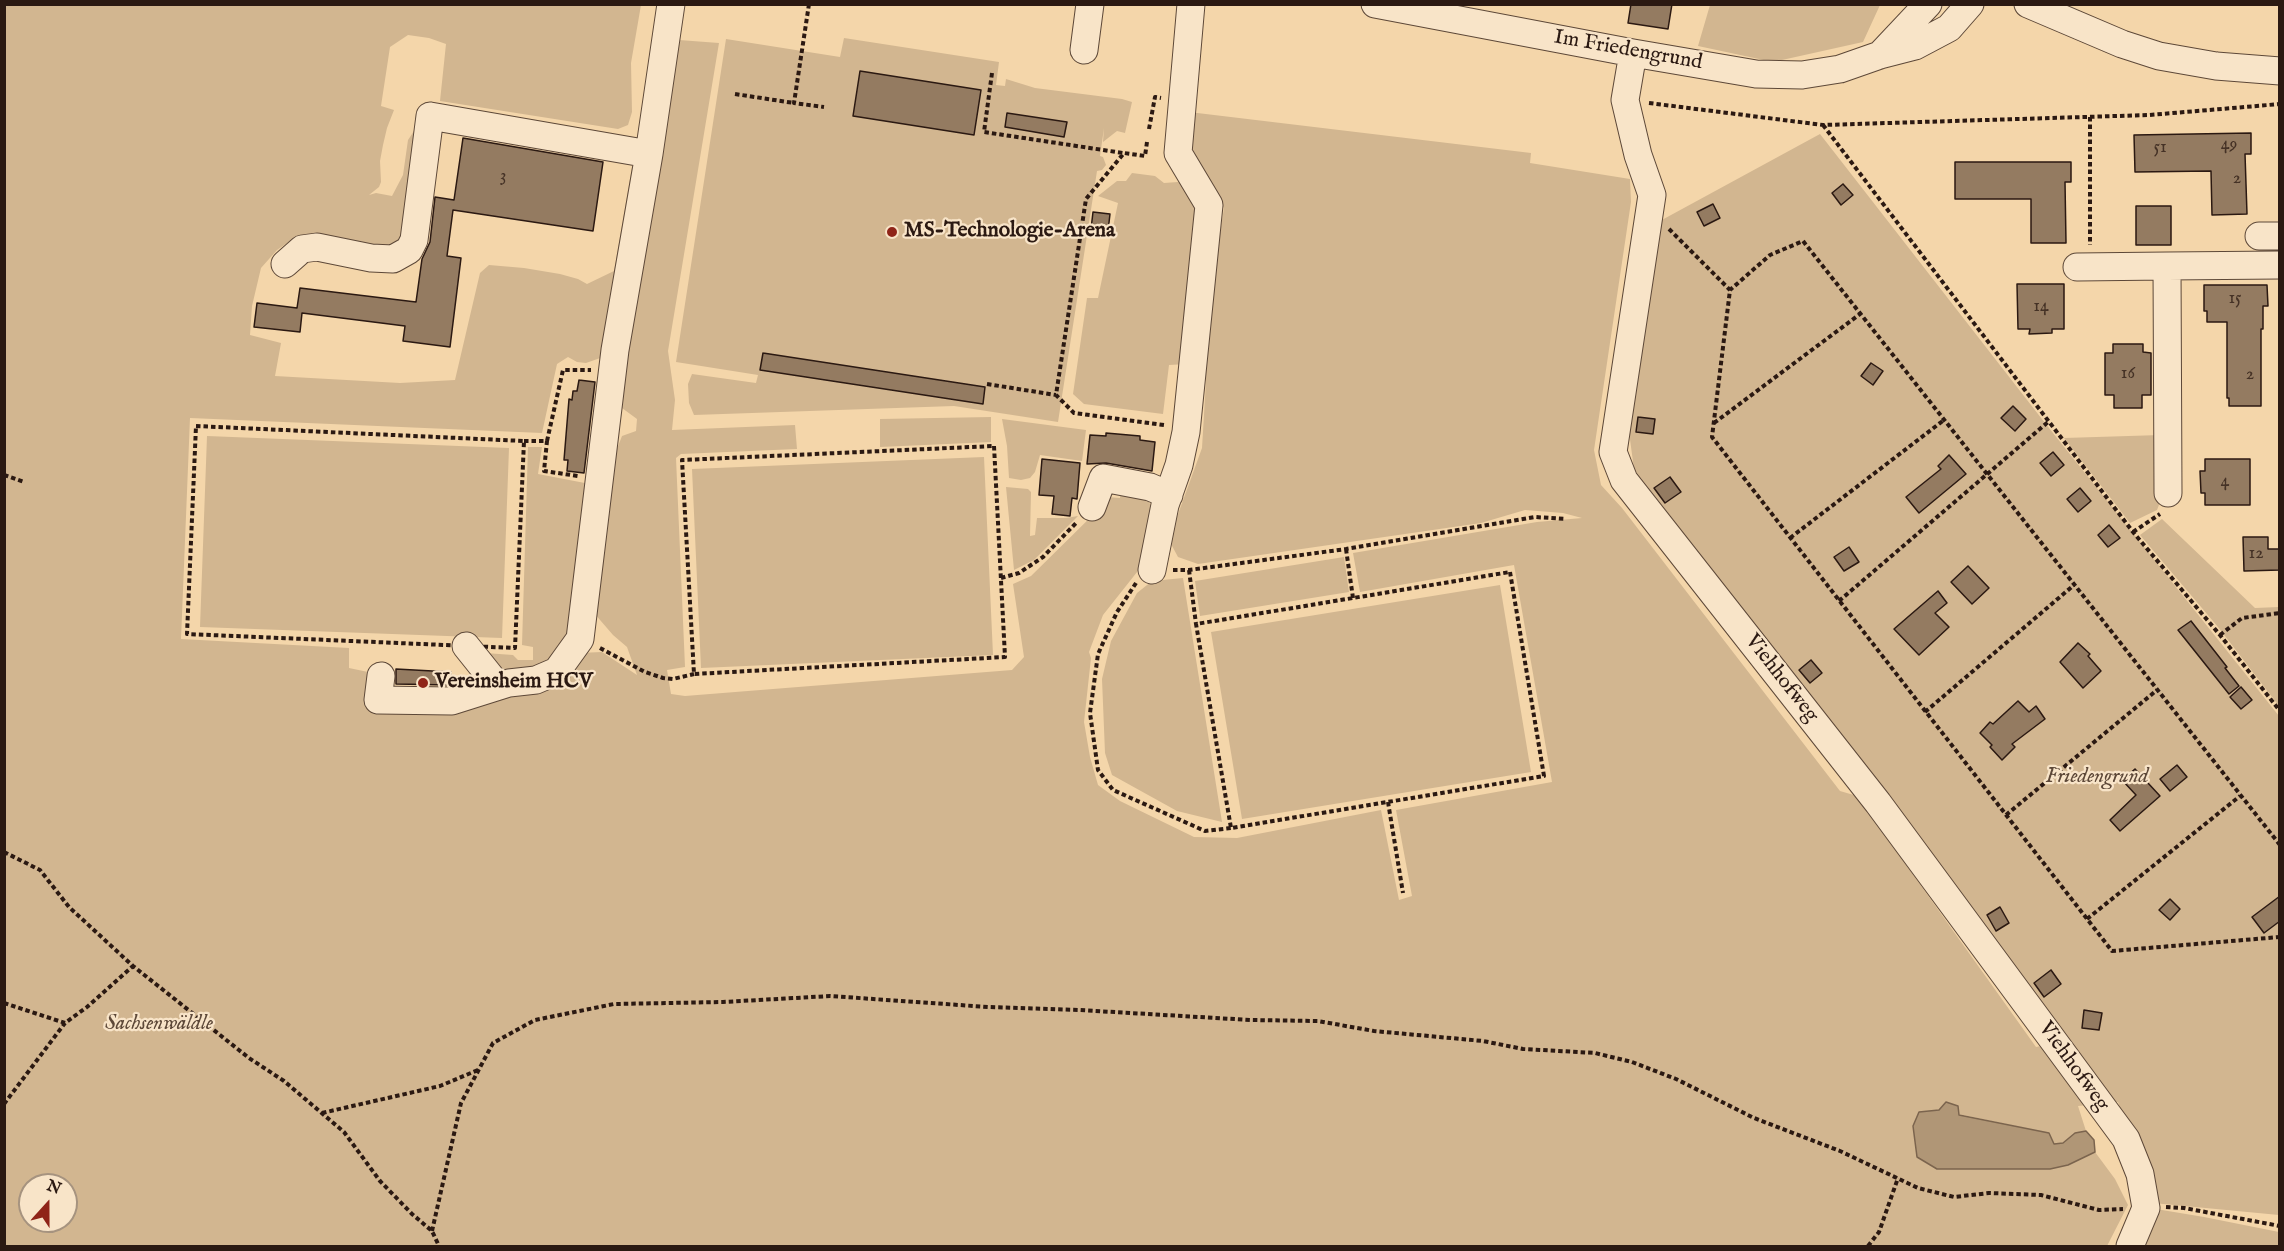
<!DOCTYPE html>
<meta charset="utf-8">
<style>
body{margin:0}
#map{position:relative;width:2284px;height:1251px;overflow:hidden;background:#f4d6aa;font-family:"IM FELL English",serif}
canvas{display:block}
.frame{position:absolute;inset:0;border:6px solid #2b1912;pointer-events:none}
.north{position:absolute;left:18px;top:1173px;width:60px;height:60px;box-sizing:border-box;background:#f8e4c8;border:2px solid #a6937f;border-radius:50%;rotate:21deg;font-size:16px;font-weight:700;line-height:24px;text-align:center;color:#2b1912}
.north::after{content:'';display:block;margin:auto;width:21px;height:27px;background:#8f2418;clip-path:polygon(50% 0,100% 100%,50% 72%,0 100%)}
</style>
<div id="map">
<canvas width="2284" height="1251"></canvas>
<div class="frame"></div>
<div class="north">N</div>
</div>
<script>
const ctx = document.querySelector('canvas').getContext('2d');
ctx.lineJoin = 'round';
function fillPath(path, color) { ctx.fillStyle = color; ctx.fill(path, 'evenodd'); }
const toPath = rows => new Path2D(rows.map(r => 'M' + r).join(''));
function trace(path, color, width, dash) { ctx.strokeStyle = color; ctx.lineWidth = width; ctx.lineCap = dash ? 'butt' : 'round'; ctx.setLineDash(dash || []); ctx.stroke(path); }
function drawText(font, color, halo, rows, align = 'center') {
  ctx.font = font + ' "IM FELL English",serif'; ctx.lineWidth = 4.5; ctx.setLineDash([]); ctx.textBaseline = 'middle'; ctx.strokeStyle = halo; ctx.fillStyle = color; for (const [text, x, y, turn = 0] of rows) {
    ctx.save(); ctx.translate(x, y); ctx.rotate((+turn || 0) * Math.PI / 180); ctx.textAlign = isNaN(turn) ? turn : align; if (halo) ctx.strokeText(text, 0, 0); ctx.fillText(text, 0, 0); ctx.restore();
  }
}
const green = toPath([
 [5,5,641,5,631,63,632,112,628,125,618,129,440,101,446,44,429,38,408,35,390,47,381,106,394,110,387,128,383,145,380,161,381,182,379,187,369,195,376,193,392,196,403,175,408,140,414,131,421,130,403,247,310,240,290,241,277,250,261,268,252,306,250,335,281,343,275,376,400,383,455,380,480,273,489,265,524,268,560,274,578,279,587,284,614,271,633,161,639,158,603,357,586,363,577,362,568,357,557,364,542,433,190,418,181,639,349,648,349,668,368,672,366,704,451,709,579,653,602,652,637,675,627,647,613,635,594,613,615,454,622,436,636,431,637,419,622,408,630,324,679,40,719,43,668,351,675,400,672,430,795,425,797,449,681,454,676,458,685,667,667,670,671,694,685,696,1012,670,1024,657,1013,584,1031,576,1103,505,1107,497,1120,498,1121,487,1148,500,1151,506,1141,567,1103,615,1089,652,1091,658,1084,722,1090,757,1098,785,1120,801,1194,837,1237,838,1381,810,1399,900,1412,896,1396,810,1552,782,1514,565,1360,592,1353,553,1537,522,1582,518,1563,513,1525,510,1481,523,1198,564,1178,557,1171,544,1173,528,1202,448,1206,381,1199,366,1224,208,1197,165,1192,146,1189,112,1531,153,1530,163,1630,179,1631,202,1594,450,1601,485,1622,508,1840,791,1857,796,2036,1047,2066,1041,1775,650,1634,469,1629,432,1660,221,1820,134,2045,423,2279,716,2279,1215,2153,1203,2118,1102,2078,1106,2086,1131,2075,1133,2063,1143,2054,1144,2049,1133,1939,1110,1919,1112,1937,1169,2068,1165,2095,1152,2115,1179,2128,1205,2107,1246,5,1246],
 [30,1185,66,1185,66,1221,30,1221],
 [1710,5,1880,5,1863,42,1773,62,1698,46],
 [844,38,999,62,996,85,1005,86,1006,79,1035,88,1122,99,1132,102,1125,133,1117,131,1103,142,1104,128,1100,156,1103,157,1106,165,1102,170,1097,171,1058,422,954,406,694,415,689,403,688,384,692,374,756,383,758,375,676,362,726,39,840,57],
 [1132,173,1155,176,1164,183,1178,182,1191,187,1199,204,1187,364,1169,365,1163,414,1084,404,1073,394,1087,298,1098,298,1118,203,1098,196,1117,181,1126,181],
 [991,417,991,442,880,447,880,419],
 [1002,419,1086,430,1082,461,1040,455,1035,472,1030,478,1021,480,1009,478,1007,446],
 [2161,435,2165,489,2157,510,2130,523,2064,438],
 [207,436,509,448,502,638,200,627],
 [528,447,542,447,538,474,590,484,567,649,556,664,505,679,485,653,513,655,518,660,533,660,533,647,522,645],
 [984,457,993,655,701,668,692,469],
 [1006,487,1028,489,1031,492,1030,536,1035,535,1037,518,1066,518,1078,516,1034,560,1014,570],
 [2162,519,2255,608,2279,607,2279,706,2218,627,2140,535],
 [1344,557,1349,592,1200,616,1195,581],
 [1183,578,1222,822,1177,811,1112,775,1105,753,1102,679,1111,641,1137,593,1152,581],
 [1500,585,1531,772,1242,819,1211,632],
 [2156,1209,2204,1217,2279,1232,2279,1246,2138,1246]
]);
const water = toPath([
 [1946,1102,1958,1106,1959,1115,2049,1133,2054,1144,2063,1143,2075,1133,2086,1131,2094,1140,2095,1152,2068,1165,2050,1169,1937,1169,1917,1157,1913,1126,1919,1112,1939,1110,1946,1102]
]);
const building = toPath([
 [1631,4,1672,4,1668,29,1628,23,1631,4],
 [860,71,981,90,974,135,853,116,860,71],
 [1007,113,1067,122,1064,137,1005,127,1007,113],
 [2251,133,2251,154,2245,154,2247,214,2212,215,2211,171,2135,172,2134,135,2251,133],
 [463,138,603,162,593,231,453,210,447,256,461,258,450,347,403,341,405,326,302,313,300,332,254,327,257,303,297,308,300,288,416,302,422,259,430,242,435,197,454,200,463,138],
 [1955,162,2071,162,2071,182,2065,182,2066,243,2031,243,2031,199,1955,199,1955,162],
 [1843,184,1853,195,1841,205,1832,193,1843,184],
 [1713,204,1720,218,1704,226,1697,212,1713,204],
 [2136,206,2171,206,2171,245,2136,245,2136,206],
 [1093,212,1110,214,1108,231,1091,229,1093,212],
 [2017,284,2064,284,2064,329,2052,329,2052,333,2029,334,2030,329,2018,329,2017,284],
 [2204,285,2267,285,2268,306,2263,306,2263,329,2261,329,2261,406,2229,406,2229,398,2227,398,2227,322,2207,322,2207,311,2204,311,2204,285],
 [2113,344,2143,344,2143,352,2151,353,2151,395,2142,395,2142,408,2114,408,2114,395,2105,395,2105,353,2113,353,2113,344],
 [763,353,985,387,983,404,760,370,763,353],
 [1871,363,1883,371,1873,385,1861,376,1871,363],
 [579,380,595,382,584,473,567,471,568,460,564,460,569,399,572,400,573,391,577,391,579,380],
 [2013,406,2026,419,2015,431,2001,418,2013,406],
 [1638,417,1655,419,1653,434,1636,432,1638,417],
 [1106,433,1140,436,1140,440,1155,442,1152,471,1106,463,1087,464,1090,435,1106,436,1106,433],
 [2053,452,2064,465,2051,476,2040,463,2053,452],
 [1949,455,1966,474,1919,513,1906,497,1941,469,1938,466,1949,455],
 [1042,459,1080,463,1077,499,1072,498,1070,516,1052,514,1054,496,1039,495,1042,459],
 [2205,459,2250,459,2250,505,2205,505,2205,493,2201,493,2200,471,2205,471,2205,459],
 [1670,477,1681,492,1665,503,1654,488,1670,477],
 [2080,488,2091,501,2078,512,2067,499,2080,488],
 [2109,525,2120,538,2108,547,2098,535,2109,525],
 [2243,537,2268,537,2268,549,2280,549,2280,570,2244,571,2243,537],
 [1849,547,1859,562,1844,571,1834,557,1849,547],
 [1968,566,1989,588,1972,604,1951,582,1968,566],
 [1938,591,1947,603,1935,613,1949,627,1919,655,1894,629,1938,591],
 [2191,621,2227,667,2225,668,2239,686,2229,694,2178,630,2191,621],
 [2078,643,2090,654,2088,656,2101,671,2083,688,2060,662,2078,643],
 [1811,660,1822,673,1810,683,1799,670,1811,660],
 [396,669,451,672,450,685,396,684,396,669],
 [2241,687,2252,700,2241,709,2230,697,2241,687],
 [2018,701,2029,712,2036,706,2045,719,2012,744,2015,747,2002,760,1990,747,1992,745,1980,733,1990,722,1993,724,2018,701],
 [2177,765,2187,777,2170,791,2160,779,2177,765],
 [2135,769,2160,796,2120,831,2110,820,2136,795,2122,780,2135,769],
 [2280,896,2280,921,2264,933,2252,917,2280,896],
 [2170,899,2180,909,2170,920,2159,910,2170,899],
 [2000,907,2009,923,1996,931,1987,915,2000,907],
 [2051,970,2061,984,2044,997,2034,983,2051,970],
 [2084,1010,2102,1013,2099,1030,2082,1028,2084,1010]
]);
const path = toPath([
 [809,4,794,103,824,107],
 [992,73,984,132,1123,153],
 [735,94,794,103],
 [1649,103,1823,125,2149,115,2280,104],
 [2090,117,2090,245],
 [1823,125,2133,532,2220,635,2280,711],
 [1149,129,1155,97,1161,98],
 [1147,142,1145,156,1124,153,1086,199,1056,395,1074,413,1164,425],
 [1669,229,1730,290],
 [987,384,1056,395],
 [1714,423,1860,314],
 [196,426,524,441,515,648,187,634,196,426],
 [524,441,547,441,544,471,578,476],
 [547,441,563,370,591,370],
 [994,446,1005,657,694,674,682,460,994,446],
 [4,475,24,482],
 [2133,532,2160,514],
 [1790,538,1944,420],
 [1346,549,1353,598],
 [1173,570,1189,570,1346,549,1535,517,1566,519],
 [1189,570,1196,624],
 [1510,572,1544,776,1231,828,1196,624,1510,572],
 [1001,578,1019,573,1043,557,1076,523],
 [1136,583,1117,612,1098,654,1090,713,1098,770,1113,790,1205,831,1231,828],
 [1839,601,2048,422],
 [2220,635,2242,618,2280,613],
 [600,648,645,672,663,678,673,679,694,674],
 [1925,712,2074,585],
 [1388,802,1403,893],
 [2006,815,2157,690],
 [2280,845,1803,241,1770,255,1730,290,1712,437,2112,951,2280,937],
 [4,852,40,870,69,907,133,966,249,1058,284,1081,344,1132,380,1181,412,1214,432,1231,439,1246],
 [2087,919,2240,796],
 [4,1003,65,1023,87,1007,133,966],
 [4,1104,65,1023],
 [322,1113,440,1086,478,1070],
 [2166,1207,2184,1208,2280,1226],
 [432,1231,461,1103,493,1043,535,1020,614,1004,723,1002,830,996,988,1007,1079,1010,1250,1020,1318,1021,1374,1031,1483,1041,1523,1049,1595,1053,1632,1062,1676,1079,1754,1118,1840,1151,1918,1188,1954,1197,1989,1193,2041,1195,2099,1210,2123,1209],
 [1868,1246,1879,1232,1898,1178]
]);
const minor = toPath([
 [1375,4,1633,53,1756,74,1802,75,1840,69,1880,55,1915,46,1949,28,1970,4],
 [2028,4,2122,44,2159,56,2216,66,2280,71],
 [1084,50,1090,4],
 [1633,53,1625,100,1638,155,1652,195,1613,452,1624,480,1878,803,2126,1139,2140,1174,2146,1208,2130,1246],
 [1880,55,1928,4],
 [2259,236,2280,236],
 [285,264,302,249,317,247,371,258,393,259,409,250,414,240,430,116,649,154,671,4],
 [2077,267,2167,266],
 [2168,493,2167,266,2280,265],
 [1092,507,1103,478,1150,487,1169,495],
 [1152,570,1165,505,1179,465,1186,432,1209,205,1178,153,1191,4],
 [466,646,498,686],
 [381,676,378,700,452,701,509,683,536,680,557,671,580,639,615,350,649,154]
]);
const markers = [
 [892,232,6,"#8f2418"],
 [423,683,6,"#8f2418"]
];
const numberNames = [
 ["49",2229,145],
 ["51",2160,148],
 ["3",503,177],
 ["2",2237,179],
 ["15",2235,299],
 ["14",2041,307],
 ["16",2128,374],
 ["2",2250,375],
 ["4",2225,482],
 ["12",2256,554]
];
const streetNames = [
 ["Im Friedengrund",1628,51,10],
 ["Viehhofweg",1781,679,52],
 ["Viehhofweg",2073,1067,54]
];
const poiNames = [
 ["MS-Technologie-Arena",904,232],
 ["Vereinsheim HCV",435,683]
];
const parkNames = [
 ["Friedengrund",2097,778],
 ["Sachsenwäldle",159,1025]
];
fillPath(green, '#d2b690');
fillPath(water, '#b09676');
trace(water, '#7b644e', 1.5);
fillPath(building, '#947b61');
trace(building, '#2b1912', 1.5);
trace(minor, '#5d4838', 29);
trace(path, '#2b1912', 4, [4.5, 3]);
trace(minor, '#f8e4c8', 27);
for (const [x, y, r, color] of markers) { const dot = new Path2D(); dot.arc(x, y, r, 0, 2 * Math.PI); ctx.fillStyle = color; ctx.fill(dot); trace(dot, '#f8e4c8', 2); }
drawText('18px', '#453226', null, numberNames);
drawText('21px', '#2b1912', '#f8e4c8', streetNames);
drawText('bold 21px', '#2b1912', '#f8e4c8', poiNames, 'left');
drawText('italic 21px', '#5d4838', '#f8e4c8', parkNames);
</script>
